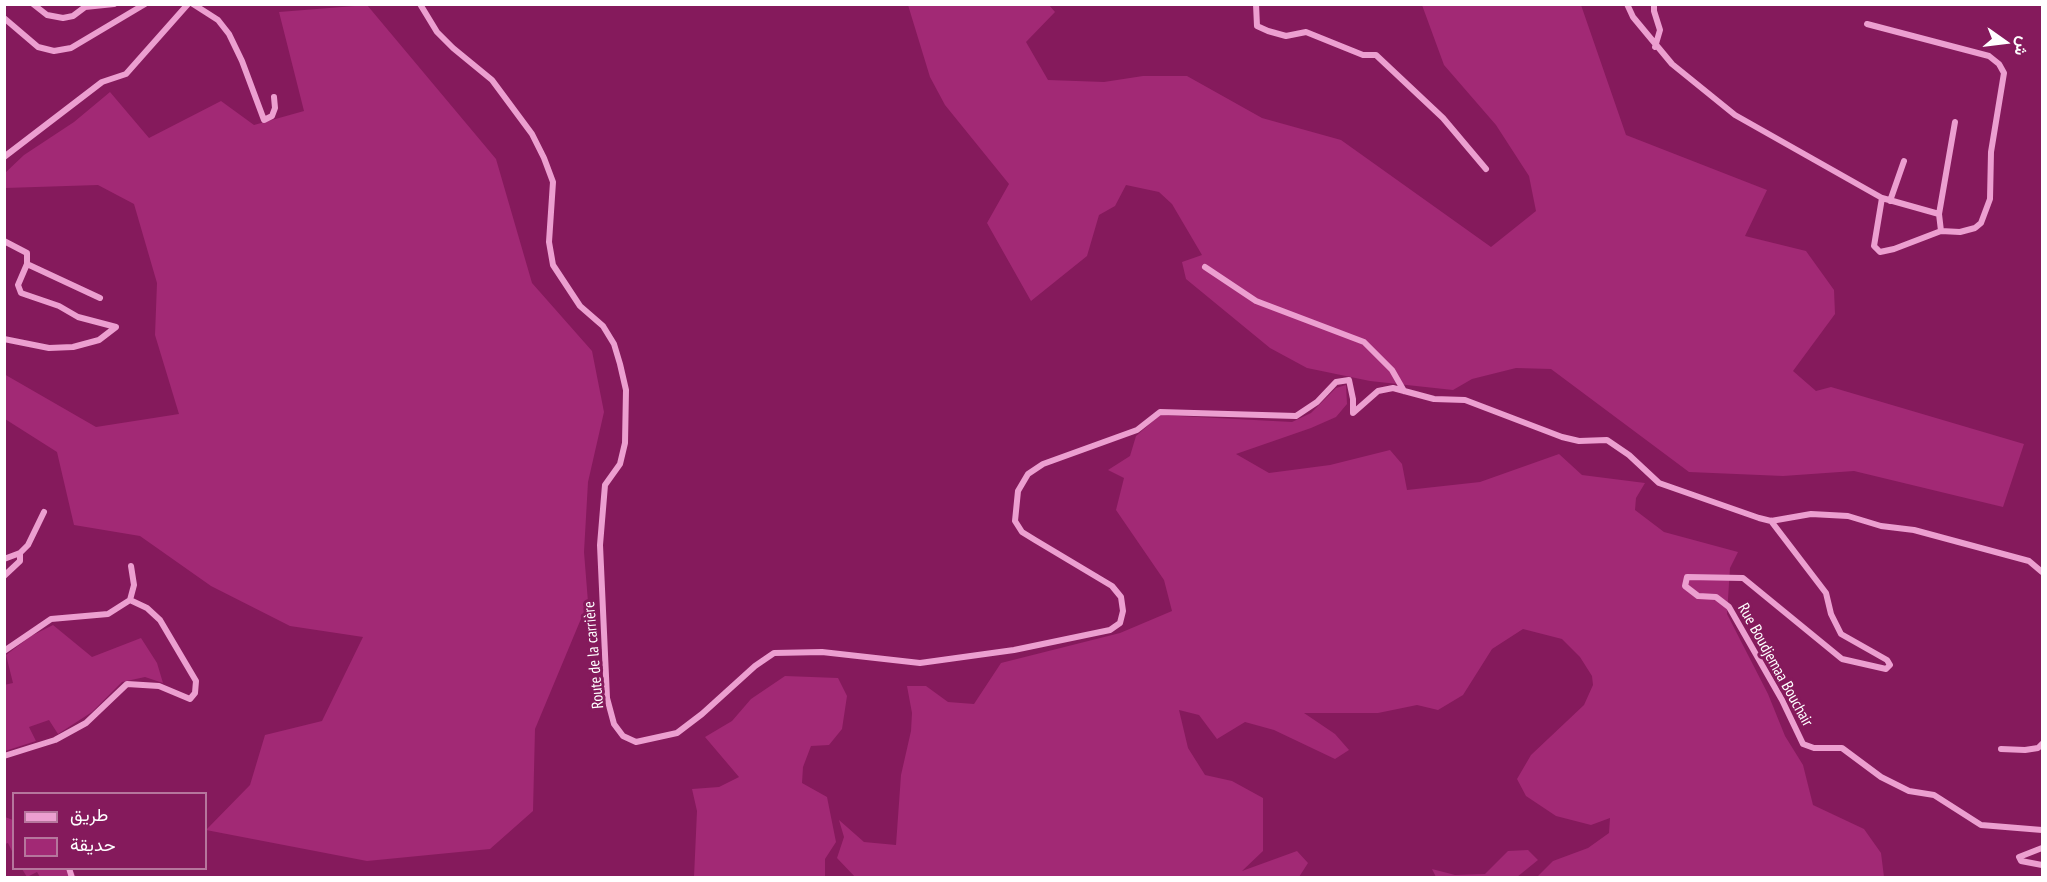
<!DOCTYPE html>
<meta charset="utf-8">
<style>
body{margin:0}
#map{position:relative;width:2047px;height:882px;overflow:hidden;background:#851a5c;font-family:"PT Sans Narrow",Vazirmatn,sans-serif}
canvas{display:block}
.frame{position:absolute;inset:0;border:6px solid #fff;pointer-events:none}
.legend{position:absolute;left:12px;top:792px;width:195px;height:78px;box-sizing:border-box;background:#851a5c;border:2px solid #b6769d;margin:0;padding:8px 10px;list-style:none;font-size:18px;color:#fff}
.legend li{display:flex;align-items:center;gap:12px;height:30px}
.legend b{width:30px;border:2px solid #b6769d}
.north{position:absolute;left:1975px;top:12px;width:60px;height:60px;-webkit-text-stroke:4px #851a5c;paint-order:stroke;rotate:104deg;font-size:16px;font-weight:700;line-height:24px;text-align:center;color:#fff}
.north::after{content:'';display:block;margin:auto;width:21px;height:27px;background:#fff;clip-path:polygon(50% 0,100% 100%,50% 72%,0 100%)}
</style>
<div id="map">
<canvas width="2047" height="882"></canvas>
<div class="frame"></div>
<ul class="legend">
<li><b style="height:8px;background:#ec9fd0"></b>طريق</li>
<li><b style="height:16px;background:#a22975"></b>حديقة</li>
</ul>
<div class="north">ش</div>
</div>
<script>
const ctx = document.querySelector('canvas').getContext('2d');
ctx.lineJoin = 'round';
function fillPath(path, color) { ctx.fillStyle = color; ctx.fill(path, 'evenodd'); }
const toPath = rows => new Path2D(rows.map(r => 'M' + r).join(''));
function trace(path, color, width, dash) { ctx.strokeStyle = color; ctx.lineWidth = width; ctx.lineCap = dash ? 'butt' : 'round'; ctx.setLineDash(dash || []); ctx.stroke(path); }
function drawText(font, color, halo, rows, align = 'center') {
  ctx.font = font + ' "PT Sans Narrow",sans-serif'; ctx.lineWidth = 6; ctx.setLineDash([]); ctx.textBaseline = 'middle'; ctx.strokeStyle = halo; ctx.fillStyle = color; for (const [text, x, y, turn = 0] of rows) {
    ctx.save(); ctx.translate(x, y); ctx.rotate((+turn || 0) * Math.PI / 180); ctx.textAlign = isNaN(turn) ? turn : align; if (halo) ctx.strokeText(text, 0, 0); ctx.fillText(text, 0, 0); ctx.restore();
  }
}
const green = toPath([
 [367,5,496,159,532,283,592,351,604,412,588,482,584,552,588,602,535,729,533,811,490,849,367,861,206,830,250,785,265,735,322,721,363,637,290,626,211,586,140,536,74,525,57,452,5,419,4,374,96,427,179,414,155,335,157,283,134,204,98,185,5,188,5,173,24,155,74,122,110,92,149,138,221,101,254,125,304,111,279,12],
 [908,5,1049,5,1055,12,1026,42,1048,80,1104,82,1143,76,1187,76,1262,118,1341,140,1491,247,1536,211,1529,176,1496,125,1444,65,1422,5,1581,5,1626,135,1767,190,1745,236,1806,251,1834,290,1835,314,1793,371,1816,391,1831,387,2024,444,2003,507,1854,471,1783,476,1689,472,1551,369,1516,368,1472,379,1453,390,1370,381,1307,368,1270,348,1186,279,1182,262,1202,255,1172,204,1159,192,1126,185,1115,206,1099,215,1087,256,1031,301,987,223,1009,184,945,105,930,77],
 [1346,385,1347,404,1336,417,1311,428,1236,454,1269,473,1330,465,1390,450,1402,464,1407,490,1480,482,1559,454,1582,475,1645,483,1636,498,1635,510,1664,532,1738,552,1730,568,1727,614,1768,694,1785,736,1803,765,1813,805,1864,829,1881,853,1884,877,1537,877,1553,861,1588,848,1609,833,1610,818,1591,825,1556,816,1526,796,1517,779,1531,755,1584,705,1593,685,1592,676,1580,657,1562,639,1523,629,1492,649,1463,695,1438,710,1417,705,1378,713,1304,713,1335,734,1349,750,1335,759,1274,730,1245,722,1217,739,1199,715,1179,710,1188,748,1205,775,1232,781,1263,798,1263,851,1242,871,1297,851,1308,863,1299,877,856,878,837,858,844,837,839,820,864,842,896,845,901,775,911,731,912,713,907,686,926,686,948,702,974,704,1001,663,1120,633,1172,611,1164,580,1116,510,1124,478,1108,470,1130,456,1136,436,1160,415,1292,422,1311,413,1336,388],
 [53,625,92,657,141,638,157,663,163,683,145,677,122,682,92,712,58,734,49,720,29,727,36,741,5,751,4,685,13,683,6,655,31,636],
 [785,676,838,678,847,696,842,729,829,745,811,746,803,767,802,783,827,797,836,842,825,859,825,877,694,877,697,811,692,789,719,787,739,777,705,737,732,721,751,699],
 [5,817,13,820,13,853,8,843,5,844],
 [1528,850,1538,860,1517,877,1436,877,1432,869,1455,875,1485,874,1508,851],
 [22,869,72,869,76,877,40,877,37,872,27,877]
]);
const minor = toPath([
 [33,4,47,15,63,18,73,16,85,7,114,4],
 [193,4,218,20,229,34,242,61,264,120,272,116,275,108,274,97],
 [420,4,437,32,453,48,492,80,532,134,544,158,553,182,549,242,553,265,580,306,603,326,614,344,620,364,626,390,625,443,620,464,605,485,600,545,607,698,614,724,623,736,636,742,677,733,702,714,755,666,774,653,822,652,920,663,1014,650,1110,630,1120,623,1123,611,1121,597,1112,586,1035,540,1022,532,1015,521,1018,491,1028,474,1043,464,1137,430,1160,412,1296,416,1317,402,1336,382,1349,380,1353,399,1353,413,1378,391,1393,388,1434,399,1465,400,1562,437,1579,441,1607,440,1629,455,1659,483,1759,518,1771,521,1811,514,1848,516,1881,526,1914,530,2029,561,2042,572],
 [1256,4,1257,26,1268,31,1286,36,1306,32,1363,55,1376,55,1443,118,1486,169],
 [1627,4,1633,17,1672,64,1735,115,1882,198,1939,214],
 [1654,4,1654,11,1660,30,1655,47],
 [4,18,38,47,54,51,71,48,145,4],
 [1867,24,1989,56,1999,64,2004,73,1991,152,1990,199,1981,223,1975,228,1960,232,1941,231,1894,249,1880,252,1874,246,1882,198],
 [4,157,102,82,126,74,188,4],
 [1890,201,1904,161],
 [1941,231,1939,214,1955,122],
 [4,241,27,253,27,264,18,285,21,293,59,306,78,317,116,327,99,340,73,347,49,348,4,339],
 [27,264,100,298],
 [1205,267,1256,301,1364,342,1392,370,1404,391],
 [1771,521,1826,593,1831,614,1841,634,1887,660,1890,665,1886,669,1842,659,1743,578,1687,577,1685,586,1698,596,1716,597,1729,607,1782,700,1803,744,1814,748,1842,748,1881,777,1909,791,1934,795,1981,825,2042,830],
 [20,553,28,545,44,512],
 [4,559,20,553,20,561,4,576],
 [4,651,51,619,108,614,130,600,134,585,131,566],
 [2001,749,2025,750,2038,748,2042,744],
 [4,756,55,740,86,723,127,684,159,686,190,699,195,693,196,681,160,620,147,608,130,600],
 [2042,848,2019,857,2021,861,2042,865],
 [69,868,72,878]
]);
const streetNames = [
 ["Route de la carrière",594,655,-95],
 ["Rue Boudjemaa Bouchair",1775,665,61]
];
fillPath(green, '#a22975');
trace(minor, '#ec9fd0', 6);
drawText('16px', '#fff', '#851a5c', streetNames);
</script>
